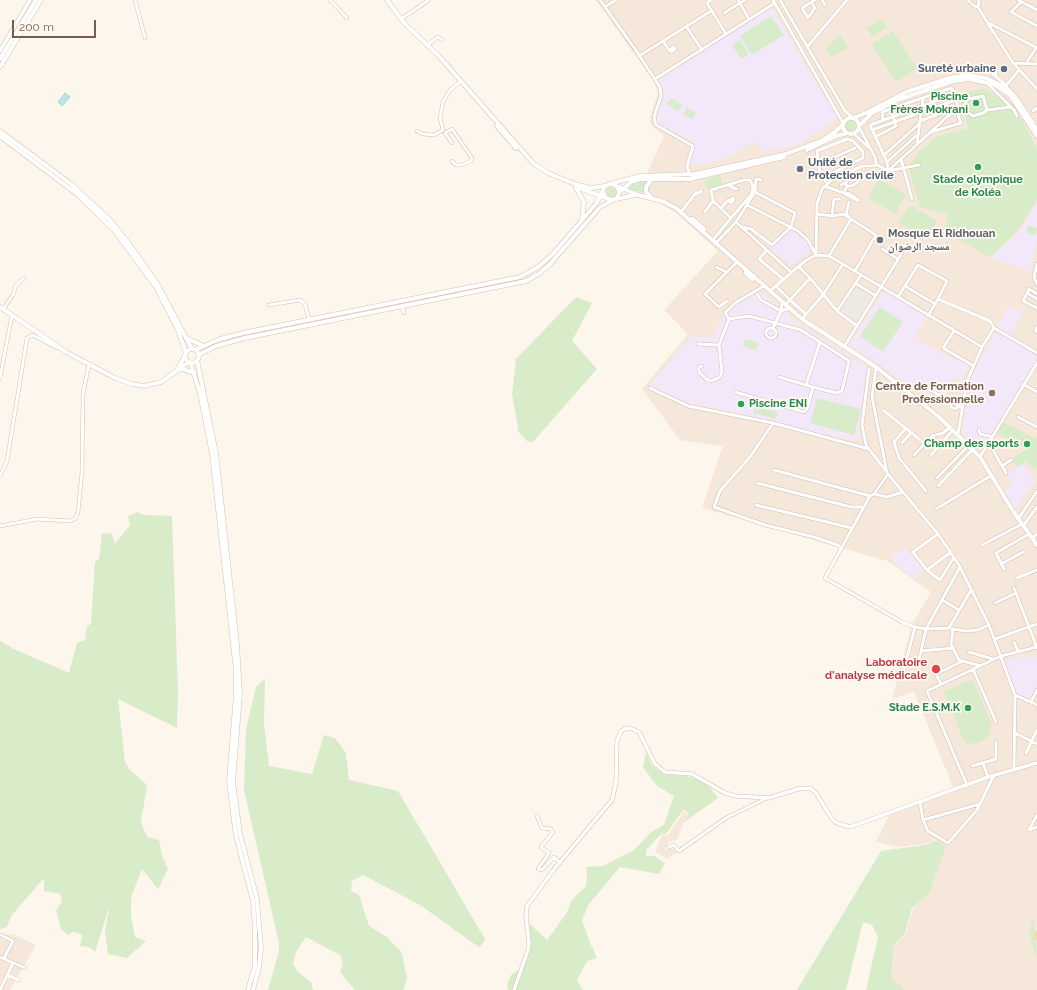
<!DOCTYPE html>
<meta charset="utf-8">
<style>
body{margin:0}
#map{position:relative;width:1037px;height:990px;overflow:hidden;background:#fdf6ec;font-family:Raleway,sans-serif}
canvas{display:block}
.scale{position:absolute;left:12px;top:20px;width:84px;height:18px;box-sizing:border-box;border:2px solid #7a5c4d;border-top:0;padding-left:5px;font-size:12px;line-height:14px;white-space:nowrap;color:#7a5c4d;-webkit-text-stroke:3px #fffaf3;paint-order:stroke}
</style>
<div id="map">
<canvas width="1037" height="990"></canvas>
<div class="scale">200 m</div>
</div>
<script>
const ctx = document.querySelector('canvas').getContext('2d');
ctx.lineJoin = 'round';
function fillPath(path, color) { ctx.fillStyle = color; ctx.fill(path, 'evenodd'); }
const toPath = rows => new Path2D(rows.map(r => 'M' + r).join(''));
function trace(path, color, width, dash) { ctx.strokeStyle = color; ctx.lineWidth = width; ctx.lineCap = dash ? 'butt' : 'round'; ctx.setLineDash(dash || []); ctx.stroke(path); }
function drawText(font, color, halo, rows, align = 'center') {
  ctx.font = font + ' Raleway,"Noto Naskh Arabic",sans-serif'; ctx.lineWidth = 3.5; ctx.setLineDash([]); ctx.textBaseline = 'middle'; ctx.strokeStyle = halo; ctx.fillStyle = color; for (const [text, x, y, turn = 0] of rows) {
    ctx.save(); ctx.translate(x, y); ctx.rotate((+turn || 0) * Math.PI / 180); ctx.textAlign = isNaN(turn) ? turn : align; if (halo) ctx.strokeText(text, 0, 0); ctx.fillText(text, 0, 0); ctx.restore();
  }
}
const residential = toPath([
 [596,0,1037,0,1037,990,903,990,893,982,891,975,894,946,906,933,913,908,928,895,946,848,936,840,924,844,901,847,876,842,886,821,894,811,954,789,914,692,892,699,912,624,931,592,887,561,702,508,723,446,680,440,642,389,688,334,664,310,718,251,676,213,659,203,648,191,648,171,664,136,653,127,650,122,650,118,658,92,653,81],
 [684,811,687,813,677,840,669,842,665,849,667,851,673,847,678,852,667,859,655,852,662,834,666,836,669,834],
 [13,934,36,945,10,990,0,990,0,935]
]);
const industrial = toPath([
 [856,285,873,297,857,324,839,311]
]);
const education = toPath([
 [771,8,836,115,836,120,797,145,764,152,756,140,730,156,720,160,692,166,689,159,695,143,661,126,656,120,663,94,663,88,658,80],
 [1035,205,1037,206,1037,238,1030,271,991,258,1020,231],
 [791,228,806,241,811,250,791,266,770,248],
 [759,289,775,304,774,308,789,313,788,317,869,369,864,382,858,441,810,432,753,417,686,402,649,386,692,336,714,338,723,317,722,312],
 [884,291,927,316,914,338,955,361,957,358,969,365,961,380,956,378,938,405,849,344],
 [1009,307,1022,314,1010,335,997,327],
 [996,330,1037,355,1037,360,992,436,980,450,962,433,968,386,971,377],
 [1023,463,1035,481,1015,510,1005,492,1012,485,1007,475],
 [905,546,923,568,914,579,890,559],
 [1020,655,1029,659,1032,655,1037,658,1037,685,1030,700,1015,693,1004,665,1010,657,1017,661]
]);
const green = toPath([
 [771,16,784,35,752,55,740,36],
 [881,19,887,27,872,37,867,28],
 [893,31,917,68,896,82,872,44],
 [840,34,848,48,831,57,827,49],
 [740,40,749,54,741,59,732,45],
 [984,88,997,97,1004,96,1014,106,1037,148,1037,200,1019,229,990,257,944,232,948,215,920,207,908,165,916,158,918,152,936,137,968,128,958,94],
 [671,98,682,105,678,111,667,104],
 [687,108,696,113,692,119,683,114],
 '845 126a6 6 0 1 1 12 0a6 6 0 1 1-12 0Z',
 [720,175,723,184,707,189,704,180],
 [879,179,906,195,895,214,868,198],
 [648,180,645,186,645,193,625,189,634,183],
 '605 192a6 6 0 1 1 12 0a6 6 0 1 1-12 0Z',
 [910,205,937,221,927,239,899,223],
 [1028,225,1037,228,1036,235,1026,232],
 [576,297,592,303,572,341,597,369,532,443,530,441,528,442,517,430,518,428,512,394,516,359],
 [880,307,903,322,883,352,860,336],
 [745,339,758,343,756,350,743,346],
 [817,398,861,409,854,435,810,423],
 [755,406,778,412,776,419,753,413],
 [1003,422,1037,439,1037,468,1033,470,1027,461,1018,467,1012,459,1027,449,997,434],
 [138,512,143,515,172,516,178,692,177,728,118,699,125,762,130,770,147,785,141,822,147,837,159,840,162,856,168,869,158,889,142,869,131,898,131,916,135,937,146,941,127,958,108,954,105,931,110,904,95,952,89,947,80,946,82,935,74,932,68,935,61,929,56,910,62,902,60,894,44,891,44,878,11,916,7,927,1,929,0,928,0,641,14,649,69,673,77,643,85,640,87,627,91,623,95,562,99,559,102,533,112,534,115,544,130,525,128,516],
 [265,678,264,724,269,766,312,774,324,735,335,738,346,753,349,780,398,791,485,939,480,948,420,905,363,875,352,881,351,891,359,895,369,926,387,937,402,953,407,979,403,990,355,990,340,972,343,963,340,955,306,937,296,952,293,964,298,972,311,982,313,990,268,990,279,951,279,943,244,790,246,729,256,687],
 [972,679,992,724,988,737,978,743,969,744,964,741,944,692],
 [646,752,652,765,663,774,686,776,697,779,709,786,718,798,683,823,688,813,684,809,665,835,662,833,646,850,646,856,654,856,665,863,659,874,620,867,589,904,582,920,590,943,597,958,587,961,577,980,583,990,508,990,507,984,511,975,520,969,531,949,529,923,547,940,566,914,572,900,586,886,587,876,586,867,603,866,634,850,650,833,664,825,674,796,657,786,643,767],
 [937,840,946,847,929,894,912,908,905,933,894,945,891,974,893,980,904,990,866,990,878,937,872,925,863,922,846,990,797,990,881,851,925,845],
 [1032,918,1035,924,1037,957,1030,939]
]);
const water = toPath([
 [65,93,70,97,62,106,58,102,65,93]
]);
const minor = toPath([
 [135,0,145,38],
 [330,0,347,18],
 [600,0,635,49,660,87,661,96,654,117,656,125,693,146,687,166,690,175],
 [711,0,707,3,726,34],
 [738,0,749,19],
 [773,0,843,123],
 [780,0,845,111,852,117],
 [822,0,825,5],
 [968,0,974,6,978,7],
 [979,0,978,7,987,22,1037,48],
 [1018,0,1037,10],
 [811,2,815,8,808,18,802,8,815,0],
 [1021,2,1011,12,1037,26],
 [605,7,616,0],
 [724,13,745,0],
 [401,19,429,0],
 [987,22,1013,63,1037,89],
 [686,26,702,50],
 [663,41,669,50],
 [427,45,438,37,442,40],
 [808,46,847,0],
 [674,47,675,49,671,52,669,50,674,47],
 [639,56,711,11],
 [1027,62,1036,48],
 [1013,63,1037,64],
 [995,75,996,73,994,72,993,74,1006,85],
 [655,79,775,3],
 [988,84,1014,110,1017,116],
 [1004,88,1019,70],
 [987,110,983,113,973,116,966,111,964,105,968,99,983,96,987,110,1011,107],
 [1033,111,1037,108],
 [920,121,958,107],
 [859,127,875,157,876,164,875,166,863,166,833,179,822,189,817,204,816,255,829,256,843,264,982,347],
 [872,130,956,100],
 [417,131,423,134,434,135,443,130,440,118,443,102,450,90,461,81],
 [931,132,961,123,957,112],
 [445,133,452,129,472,158,471,161,461,165,456,165,452,161],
 [445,133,452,143],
 [853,133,868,147],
 [875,137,896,126,891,109],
 [917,144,923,98],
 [884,155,919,124],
 [901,159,912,199],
 [887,162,918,134],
 [819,164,855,148],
 [876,164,888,171,948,116,959,110,953,90,951,88,882,112,883,120],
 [919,165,888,171,887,162,870,125,955,94],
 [822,176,826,176,863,158,863,152,853,141,847,139,817,151,820,173,822,176,824,180,827,183],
 [845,183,847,186,852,186,858,182,860,177],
 [728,185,737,189,732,188],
 [841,185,847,182],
 [824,186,844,193,847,186],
 [755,192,756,179,761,180],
 [844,193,847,195,858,201,859,200,848,193,847,195],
 [747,205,798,231,808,240,816,255,805,261,770,291],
 [721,208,726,202,733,198,734,199,731,203,729,201],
 [681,212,695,194,702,191],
 [705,212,713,201],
 [817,214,832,216,845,214,851,219],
 [832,216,834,199,840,199],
 [846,216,849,202],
 [690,220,692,218,697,222,695,224],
 [736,222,791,272],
 [697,226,699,224,705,229,703,232],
 [713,240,731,218,751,195,753,186,750,180,744,180,711,190,713,201,731,218],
 [716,243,736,222,755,192,795,213,791,227,772,245,751,229,742,227],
 [882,249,898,259],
 [767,250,759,259,783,279],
 [829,256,851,219,876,235,855,271],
 [1037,264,1034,277,1037,284],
 [716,267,726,272],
 [746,269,745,273,753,280,754,276],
 [810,278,837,311,857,326],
 [855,283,876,296],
 [776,286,790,300,810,278,798,266],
 [905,286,935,304],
 [1027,293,1037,299],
 [757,294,761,300,781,311,789,308],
 [1037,294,1029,289,1023,301,1037,308],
 [898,297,918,265,947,281,938,299],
 [727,301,719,307,705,294,737,262],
 [269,305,300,300,305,304,309,320],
 [785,305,790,300,806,314],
 [402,306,404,313],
 [3,309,13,295,16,285,24,278],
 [837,311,861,275],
 [928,316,938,299,990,321,994,328,1037,353],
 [729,319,749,316,801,330,849,361,842,391,836,393,813,387,807,409,804,412,735,392],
 [802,319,823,295,843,264],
 [1037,327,1035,330,1037,332],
 [773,328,781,311,782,302],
 '766 333a5 5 0 1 1 10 0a5 5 0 1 1-10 0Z',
 [954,331,943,348,974,366],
 [698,344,719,345],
 [844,347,902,253],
 [702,366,699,367,699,372,706,379,711,381,720,377,722,372,719,345,729,319,725,313,735,303,764,286],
 [876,367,872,397,887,473,938,534,959,565,989,625,1015,695,1014,769],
 [869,369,862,425,866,445,869,449],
 [779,377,813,387],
 [0,378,12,315],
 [1023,384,1037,392],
 [806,385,820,342],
 [650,388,688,406,773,423,869,449,886,471],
 [932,391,962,408],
 '950.5 404a4.5 4.5 0 1 1 9 0a4.5 4.5 0 1 1-9 0Z',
 [883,410,924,443],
 [1018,417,1037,427],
 [773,423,750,457,720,491,714,507,765,525,814,537,838,545,841,549],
 [906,428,894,442,899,458,926,491],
 [979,430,980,434,993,437],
 [958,434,967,381,982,347,994,328],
 [902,443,911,433],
 [989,443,1006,473],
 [914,455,932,436,943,433,950,427],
 [931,455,953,430],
 [980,457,1037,363],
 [1002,466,1011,460],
 [774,470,870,496],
 [0,476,7,461,27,338,33,335,57,348],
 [937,478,969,445],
 [757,483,851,507,864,507],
 [938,486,973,449],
 [903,492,887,497,874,494,870,496,825,578,902,622,915,627,926,629,949,628,971,590],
 [874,494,888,474],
 [756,505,852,528],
 [936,509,992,475],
 [1018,519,1037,491],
 [0,526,37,519,69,521,75,519,78,512,82,472,83,394,89,364],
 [1023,526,1037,507],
 [938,534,913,552,927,570,940,580,954,557],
 [1032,538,1037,534],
 [982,545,1022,524],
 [1001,564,1023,552],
 [1004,569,996,553,1029,534],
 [927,570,951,552],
 [1017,578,1037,570],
 [1014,588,1037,648],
 [942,600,959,610],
 [995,603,1016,593],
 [952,629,967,631,978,630,989,625],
 [953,629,951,644,959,660,981,666],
 [995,639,1037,624],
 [1014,642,1018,651],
 [921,651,953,648],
 [969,652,993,659],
 [919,660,926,629,960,567],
 [973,669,996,722],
 [902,677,915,627],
 [941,684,936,674,961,662],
 [1015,695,1037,705],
 [1031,702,1037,690],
 [1015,733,1037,744],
 [1026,753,1037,730],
 [983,763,988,777],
 [972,766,996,759,996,742],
 [967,785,927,691,1001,656,1037,647],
 [920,802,923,820,928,831,948,843,977,810,994,775],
 [537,816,542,828,551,829,553,832,541,847,549,853,538,869,542,870,554,857,560,863],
 [923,820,980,804],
 [1029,830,1037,815],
 [1029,830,1037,827],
 [669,847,674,845,679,851,726,818,767,798],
 [1,935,13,941,4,958],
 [0,957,25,968],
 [7,975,19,980],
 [0,990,13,963]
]);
const tertiary = toPath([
 [0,51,30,0],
 [514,990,528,950,529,942,526,917,527,906,555,868,612,800,616,782,617,741,621,731,625,729,630,728,639,732,655,764,665,772,692,774,725,793,736,796,769,798,798,789,810,788,816,793,832,819,837,823,850,827,988,777,1037,763]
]);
const secondary = toPath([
 [387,0,404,23,438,55,533,163,548,173,575,184,591,188,605,186],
 [0,59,36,0],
 [0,67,41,0],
 '843 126a8 8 0 1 1 16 0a8 8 0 1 1-16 0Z',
 [853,118,866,113,906,92,949,78,968,75,986,78,1007,88,1017,99,1037,130],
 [497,126,516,148],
 [859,126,872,113,900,99,950,82,968,79,993,84,1010,95,1037,136],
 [0,131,71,184,110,220,130,245,158,285,192,349],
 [0,136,77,194,114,230,156,287,178,330,186,353],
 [807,150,836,136,848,133],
 [613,183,640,176,695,174,786,154,823,140,835,132,843,124],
 [617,186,638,195,662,201,676,208,802,319,876,367,939,417,980,457,1013,511,1037,545],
 [576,187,603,197],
 [576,188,584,202,582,219],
 [621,191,631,182,641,179,690,179,784,157],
 [651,197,646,192,646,187,652,179],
 [616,199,635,195],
 [0,307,66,352,115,378,132,384,144,386,161,382,189,362],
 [186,338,204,346],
 '185 356a7 7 0 1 1 14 0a7 7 0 1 1-14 0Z',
 [195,350,220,339,243,333,520,277,538,267,552,255,596,204,602,192],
 [198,355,216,346,245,338,526,281,540,273,550,264,600,207,617,198,619,193,618,188,615,185,609,184,604,187,603,192,606,198,612,200],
 [197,360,216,453,237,645,240,694,233,782,240,834,257,899,261,948,259,967,253,990],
 [190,362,200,393,212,454,236,671,236,694,229,782,236,836,253,901,255,930,255,966,248,990],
 [178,368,185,356],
 [179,368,195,373]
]);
const primary = toPath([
 [1037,934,1037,937]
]);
const markers = [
 [1004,69,4,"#5c6f8a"],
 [976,103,4,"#2e9e5b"],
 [978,167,4,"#2e9e5b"],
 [800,169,4,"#5c6f8a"],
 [880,240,4,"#6b7280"],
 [992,393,4,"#8d6e63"],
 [741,404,4,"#2e9e5b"],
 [1027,444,4,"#2e9e5b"],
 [936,669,5,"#e0444e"],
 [968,708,4,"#2e9e5b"]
];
const serviceNames = [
 ["Sureté urbaine",996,69],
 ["Unité de",808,163,"left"],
 ["Protection civile",808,176,"left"]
];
const leisureNames = [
 ["Piscine",968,97],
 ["Frères Mokrani",968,110],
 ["Stade olympique",978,180,"center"],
 ["de Koléa",978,193,"center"],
 ["Piscine ENI",749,404,"left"],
 ["Champ des sports",1019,444],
 ["Stade E.S.M.K",960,708]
];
const worshipNames = [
 ["Mosque El Ridhouan",888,234],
 ["مسجد الرضوان",888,247]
];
const educationNames = [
 ["Centre de Formation",984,387],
 ["Professionnelle",984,400]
];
const healthNames = [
 ["Laboratoire",927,663],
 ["d'analyse médicale",927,676]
];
fillPath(residential, '#f5e8da');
fillPath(industrial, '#efe9e4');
fillPath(education, '#f3e8fa');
fillPath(green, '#d8ecc9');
fillPath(water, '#bfe3e8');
trace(water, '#a5d3da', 1);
trace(minor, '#d1beb0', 4);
trace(tertiary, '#d1beb0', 4.5);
trace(secondary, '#d6c0b0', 5);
trace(primary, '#dad1cd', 5.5);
trace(minor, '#fff', 3);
trace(tertiary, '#fff', 3.5);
trace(secondary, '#fff', 4);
trace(primary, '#fbd9a5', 4.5);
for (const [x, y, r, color] of markers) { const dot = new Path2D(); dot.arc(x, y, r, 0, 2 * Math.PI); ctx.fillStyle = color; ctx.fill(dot); trace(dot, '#fffaf3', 1.5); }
drawText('bold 11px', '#4e5e75', '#fffaf3', serviceNames, 'right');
drawText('bold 11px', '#27864d', '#fffaf3', leisureNames, 'right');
drawText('bold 11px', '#5b616d', '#fffaf3', worshipNames, 'left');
drawText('bold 11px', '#785e54', '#fffaf3', educationNames, 'right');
drawText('bold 11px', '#be3a42', '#fffaf3', healthNames, 'right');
</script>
